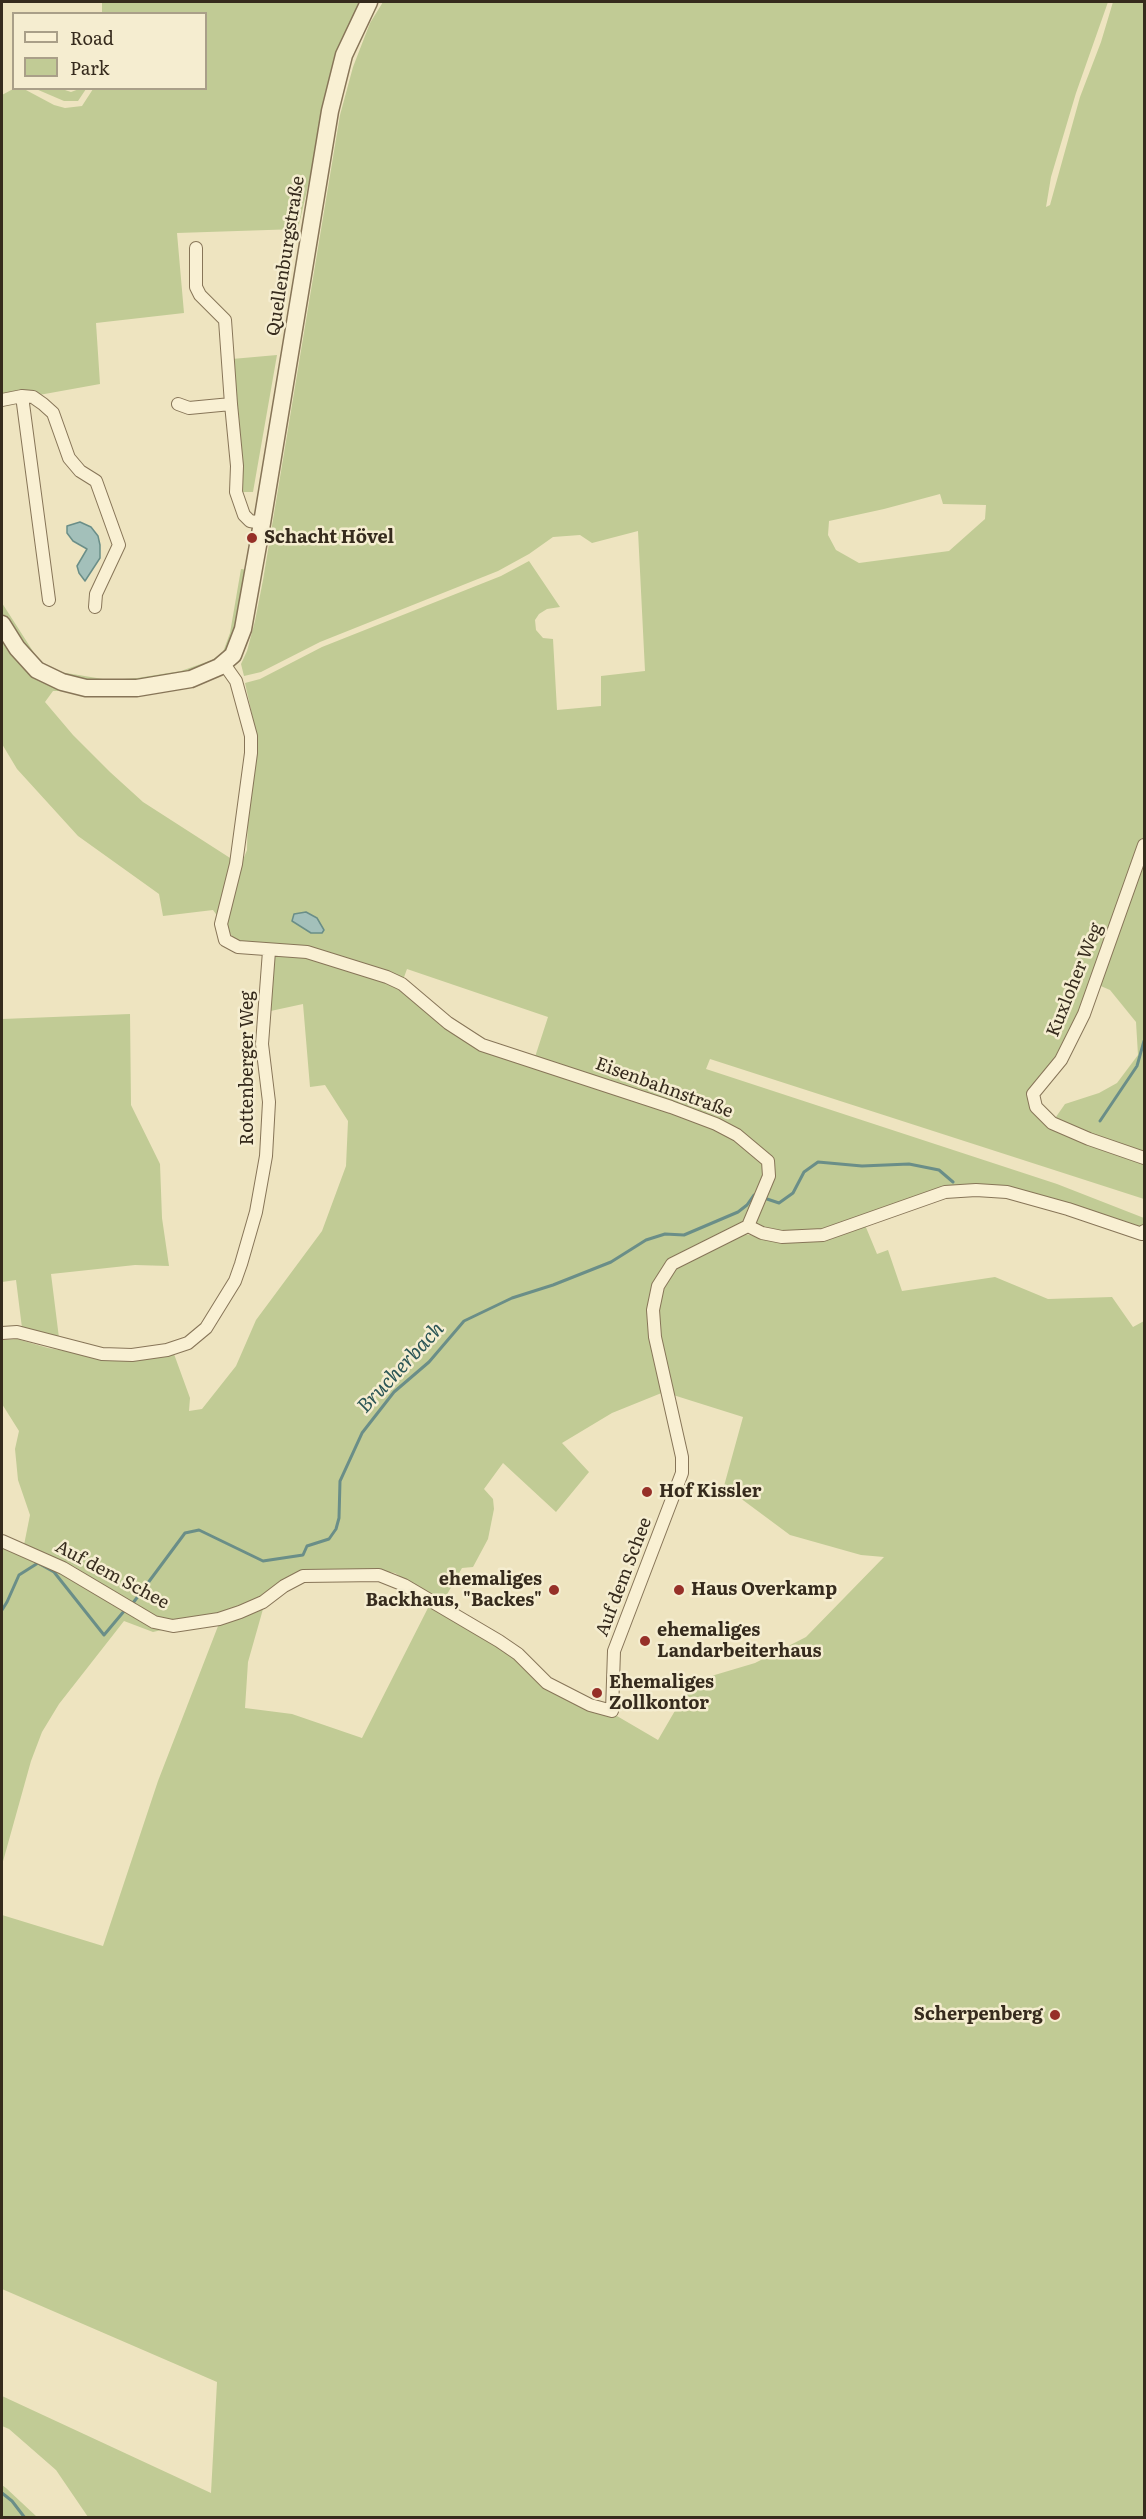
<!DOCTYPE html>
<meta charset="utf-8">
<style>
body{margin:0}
#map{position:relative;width:1146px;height:2519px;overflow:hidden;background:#eee4c0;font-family:Literata,serif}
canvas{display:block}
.frame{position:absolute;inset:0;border:3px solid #362b1d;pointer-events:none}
.legend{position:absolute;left:12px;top:12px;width:195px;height:78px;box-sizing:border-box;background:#f5edd0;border:2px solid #a99f88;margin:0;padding:8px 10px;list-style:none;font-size:18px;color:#362b1d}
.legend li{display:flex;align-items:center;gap:12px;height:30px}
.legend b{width:30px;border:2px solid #a99f88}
</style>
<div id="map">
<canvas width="1146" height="2519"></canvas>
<div class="frame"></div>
<ul class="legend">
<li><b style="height:8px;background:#f9f0d3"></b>Road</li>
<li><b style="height:16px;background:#c1cb95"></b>Park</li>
</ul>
</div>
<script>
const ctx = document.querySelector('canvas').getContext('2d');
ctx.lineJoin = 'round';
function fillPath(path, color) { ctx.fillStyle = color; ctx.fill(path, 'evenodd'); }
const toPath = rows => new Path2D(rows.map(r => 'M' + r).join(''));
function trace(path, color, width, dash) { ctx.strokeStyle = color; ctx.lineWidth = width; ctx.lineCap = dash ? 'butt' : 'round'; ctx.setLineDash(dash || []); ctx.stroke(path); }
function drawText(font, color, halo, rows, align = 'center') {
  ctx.font = font + ' Literata,serif'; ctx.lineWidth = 5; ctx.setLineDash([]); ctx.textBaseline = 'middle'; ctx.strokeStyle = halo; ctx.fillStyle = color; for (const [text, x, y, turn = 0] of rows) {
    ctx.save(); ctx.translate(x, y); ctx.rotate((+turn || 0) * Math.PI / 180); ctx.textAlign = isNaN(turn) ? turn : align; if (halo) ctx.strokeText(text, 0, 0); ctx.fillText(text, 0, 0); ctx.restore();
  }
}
const green = toPath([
 [102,2,361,2,320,134,298,229,177,233,184,313,96,323,100,384,39,395,24,392,2,394,2,95,13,89,24,89,54,105,65,108,82,106,93,89,206,88,206,14,102,13],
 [383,2,1108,2,1076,93,1051,177,1046,207,1050,205,1080,97,1101,42,1113,2,1144,2,1144,1199,710,1059,706,1069,1057,1184,1144,1218,1144,1223,1138,1230,1068,1206,1006,1189,945,1189,824,1233,785,1235,762,1230,753,1222,772,1178,769,1159,753,1142,739,1133,691,1111,688,1118,715,1128,749,1149,763,1162,765,1172,760,1193,740,1227,673,1263,657,1282,653,1301,652,1337,664,1392,612,1413,562,1443,589,1472,556,1512,503,1463,484,1489,493,1499,494,1509,488,1539,473,1567,462,1568,441,1605,395,1573,373,1570,327,1569,284,1581,259,1600,240,1609,201,1618,175,1621,156,1619,75,1567,24,1545,30,1515,18,1480,15,1449,19,1431,2,1404,2,1340,17,1339,48,1348,111,1359,174,1354,190,1398,189,1411,202,1409,236,1366,256,1320,322,1231,346,1166,348,1121,325,1085,310,1087,303,1004,266,1012,273,956,281,955,306,957,387,981,464,1039,484,1050,581,1083,586,1073,535,1057,548,1017,407,969,403,980,390,974,310,950,254,946,235,940,213,910,163,916,159,894,78,836,17,769,2,744,2,637,28,670,53,685,69,691,53,691,45,702,73,735,110,772,143,802,241,865,247,850,248,806,257,751,256,733,245,683,260,679,322,647,501,576,529,561,560,607,547,609,539,614,535,620,536,630,543,638,553,639,557,710,601,706,601,676,645,671,638,531,592,543,580,535,553,537,529,554,498,571,320,642,261,672,244,676,241,664,247,651,255,621,263,580,340,115,353,67,370,23],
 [940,494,943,504,986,505,985,519,949,551,859,563,836,550,828,535,829,521,884,509],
 [1096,984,1110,990,1136,1022,1138,1055,1117,1083,1099,1093,1065,1104,1051,1124,1038,1118,1030,1103,1038,1085,1058,1059],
 [36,89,62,89,71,92,79,89,86,89,78,101,64,101],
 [277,355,253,492,239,492,232,359],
 [241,569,249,570,237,630,228,653,207,667,154,681,81,682,41,667,18,640,2,613,2,603,36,656,49,669,60,672,109,680,137,678,181,671,212,660,223,652,230,633],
 [130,1014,131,1105,160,1164,162,1218,169,1266,135,1265,51,1274,59,1338,22,1328,16,1280,2,1282,2,1019],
 [865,1225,877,1254,888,1250,902,1291,995,1277,1048,1299,1112,1297,1133,1327,1144,1321,1144,2517,88,2517,56,2470,9,2429,2,2426,2,2396,211,2493,217,2382,2,2289,2,1915,103,1946,158,1781,220,1621,265,1602,248,1662,245,1708,292,1714,362,1738,430,1604,512,1653,546,1686,605,1709,658,1740,687,1690,708,1677,755,1663,806,1637,884,1557,861,1555,790,1535,724,1486,743,1417,670,1394,658,1335,659,1304,663,1285,672,1271,703,1253,745,1234,783,1241],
 [2,1545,21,1550,166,1629,153,1632,124,1621,59,1704,42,1732,31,1761,2,1865],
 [2,2485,6,2488,37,2517,2,2517]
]);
const water = toPath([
 [80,522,91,527,98,536,100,545,100,558,85,581,79,573,77,566,87,549,73,541,67,533,67,526,80,522],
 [306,912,317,918,324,930,322,933,311,933,292,921,294,914,306,912]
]);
const stream = toPath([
 [1100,1121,1137,1066,1144,1041],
 [767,1199,779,1203,793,1193,804,1172,818,1162,862,1166,909,1164,939,1170,953,1182],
 [133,1603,185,1533,199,1530,263,1561,303,1555,307,1546,329,1539,336,1529,339,1518,340,1481,362,1433,394,1392,429,1362,464,1321,512,1298,553,1285,611,1262,646,1240,665,1234,684,1235,738,1212,747,1205,754,1195],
 [2,1610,7,1602,19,1575,38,1563,54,1572,104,1635,125,1610],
 [2,2493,12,2501,25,2518]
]);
const minor = toPath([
 [22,396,49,600],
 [2,400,22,396,33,397,43,404,53,413,69,458,80,471,96,481,119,545,96,594,95,607],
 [178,404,189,408,231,404,225,320,200,295,196,287,196,248],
 [231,404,237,466,236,492,244,515,250,521,262,523],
 [224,664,236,681,251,736,251,753,236,864,221,924,225,940,238,947,307,952,387,977,402,984,448,1023,482,1045,671,1107,716,1124,737,1135,768,1161,769,1176,748,1226],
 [1144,845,1084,1014,1061,1060,1033,1094,1036,1107,1052,1123,1089,1139,1144,1158],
 [748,1226,762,1233,782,1237,823,1235,945,1192,976,1190,1007,1192,1068,1209,1142,1234,1144,1231],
 [2,1333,17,1332,102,1354,132,1355,167,1350,188,1343,206,1328,235,1281,241,1264,256,1212,266,1156,269,1102,262,1044,269,951],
 [2,1541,63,1568,154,1622,173,1626,219,1619,240,1612,263,1602,284,1586,303,1576,379,1575,404,1585,499,1641,518,1654,547,1683,590,1705,612,1711,614,1651,682,1473,682,1457,655,1337,653,1310,658,1286,672,1264,748,1226]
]);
const tertiary = toPath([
 [2,624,17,648,37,670,62,682,86,688,137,688,191,679,219,667,233,655,243,629,262,523,330,111,344,55,369,2]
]);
const markers = [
 [252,538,6,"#963028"],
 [647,1492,6,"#963028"],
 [554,1590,6,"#963028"],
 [679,1590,6,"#963028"],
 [645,1641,6,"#963028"],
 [597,1693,6,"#963028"],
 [1055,2015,6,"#963028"]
];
const streetNames = [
 ["Quellenburgstraße",286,256,-81],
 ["Kuxloher Weg",1075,980,-68],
 ["Rottenberger Weg",248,1068,-90],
 ["Eisenbahnstraße",664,1088,20],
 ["Auf dem Schee",112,1575,28],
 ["Auf dem Schee",624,1577,-69]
];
const poiNames = [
 ["Schacht Hövel",264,538],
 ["Hof Kissler",659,1492],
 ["ehemaliges",542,1580,"right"],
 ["Backhaus, \"Backes\"",542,1601,"right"],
 ["Haus Overkamp",691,1590],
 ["ehemaliges",657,1631],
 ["Landarbeiterhaus",657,1652],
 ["Ehemaliges",609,1683],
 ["Zollkontor",609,1704],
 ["Scherpenberg",1043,2015,"right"]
];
const waterNames = [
 ["Brucherbach",401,1368,-47]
];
fillPath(green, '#c1cb95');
fillPath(water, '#a3c0ba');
trace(water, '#6a8e88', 1.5);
trace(stream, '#6a8e88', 3);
trace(minor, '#877558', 14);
trace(tertiary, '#877558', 19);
trace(minor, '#f9f0d3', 12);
trace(tertiary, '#f9f0d3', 16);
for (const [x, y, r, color] of markers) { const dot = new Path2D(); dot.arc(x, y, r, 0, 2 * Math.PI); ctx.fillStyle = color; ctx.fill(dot); trace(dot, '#f5edd0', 2); }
drawText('18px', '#362b1d', '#f5edd0', streetNames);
drawText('bold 18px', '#362b1d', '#f5edd0', poiNames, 'left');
drawText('italic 20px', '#2c5656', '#f5edd0', waterNames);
</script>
